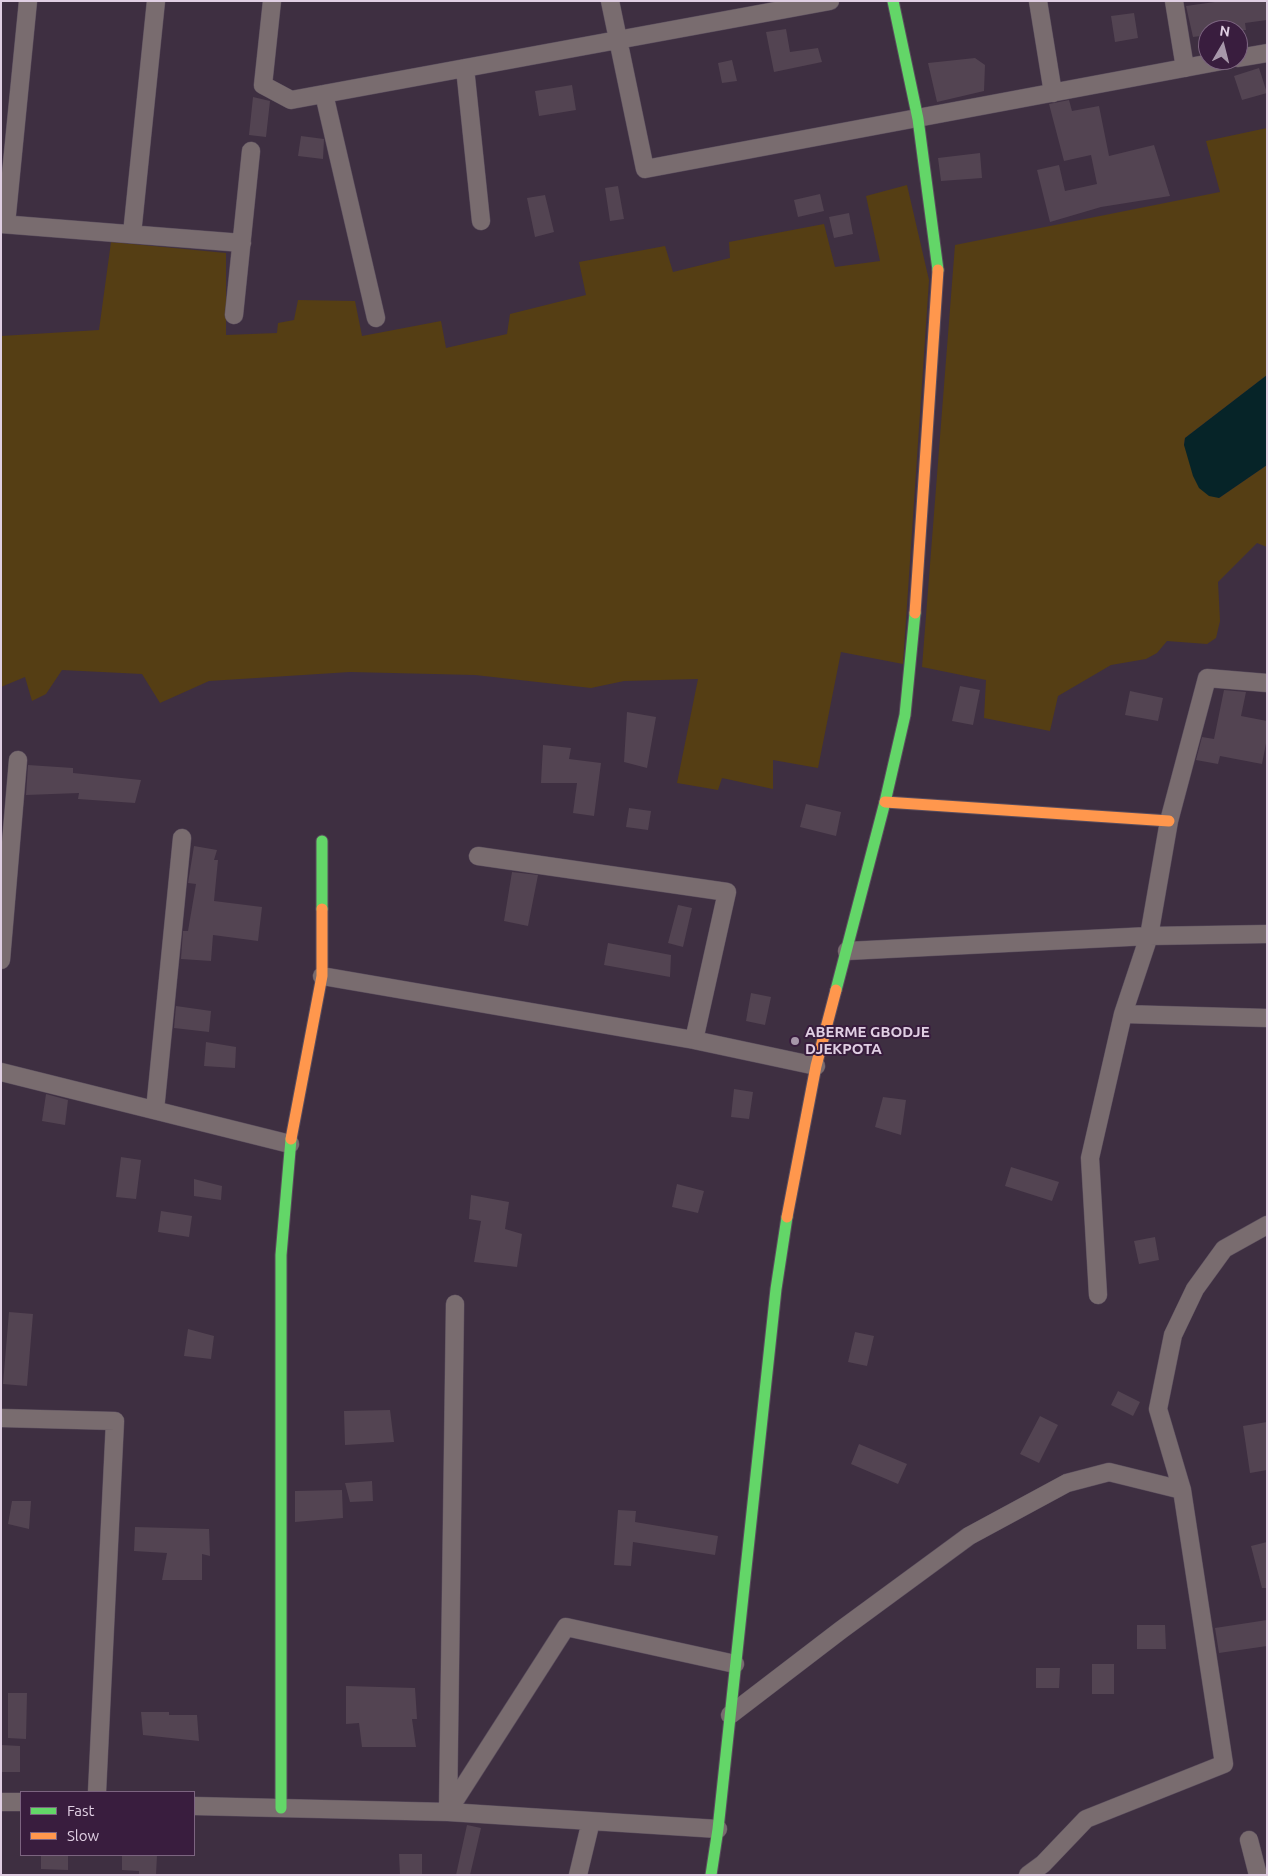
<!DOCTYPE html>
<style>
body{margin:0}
#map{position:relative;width:1268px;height:1876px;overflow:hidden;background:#3e2f41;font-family:Ubuntu,sans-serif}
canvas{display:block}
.frame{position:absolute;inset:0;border:2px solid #e0cfe3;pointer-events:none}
.legend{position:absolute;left:20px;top:1791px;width:175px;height:65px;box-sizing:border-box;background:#391d3e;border:1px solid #7c6480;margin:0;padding:6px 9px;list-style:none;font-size:15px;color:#e0cfe3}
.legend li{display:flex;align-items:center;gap:10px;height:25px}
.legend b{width:25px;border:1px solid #7c6480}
.north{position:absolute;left:1198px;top:20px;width:50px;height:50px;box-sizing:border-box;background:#391d3e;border:1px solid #7c6480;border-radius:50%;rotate:8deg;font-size:14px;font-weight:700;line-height:20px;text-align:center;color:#e0cfe3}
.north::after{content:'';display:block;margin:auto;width:18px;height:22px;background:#a797aa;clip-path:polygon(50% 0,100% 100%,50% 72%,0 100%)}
</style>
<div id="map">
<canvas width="1268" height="1876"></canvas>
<div class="frame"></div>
<ul class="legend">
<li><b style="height:6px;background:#63d668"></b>Fast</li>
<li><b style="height:6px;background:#ff974d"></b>Slow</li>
</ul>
<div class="north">N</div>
</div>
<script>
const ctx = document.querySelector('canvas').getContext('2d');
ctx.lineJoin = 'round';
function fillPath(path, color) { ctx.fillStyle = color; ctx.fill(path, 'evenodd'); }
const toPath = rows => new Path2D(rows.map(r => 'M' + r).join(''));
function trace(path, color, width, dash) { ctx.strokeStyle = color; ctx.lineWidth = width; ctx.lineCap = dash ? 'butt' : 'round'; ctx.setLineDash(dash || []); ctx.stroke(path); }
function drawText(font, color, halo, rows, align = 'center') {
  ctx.font = font + ' Ubuntu,sans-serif'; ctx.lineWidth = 4; ctx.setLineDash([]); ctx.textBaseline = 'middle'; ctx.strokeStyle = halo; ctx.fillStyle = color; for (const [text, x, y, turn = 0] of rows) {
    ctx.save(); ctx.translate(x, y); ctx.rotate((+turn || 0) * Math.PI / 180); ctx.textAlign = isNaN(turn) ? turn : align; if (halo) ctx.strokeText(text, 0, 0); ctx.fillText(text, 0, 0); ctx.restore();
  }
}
const green = toPath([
 [1267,128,1267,375,1185,438,1184,445,1219,498,1267,465,1267,547,1257,543,1218,582,1220,621,1216,638,1207,644,1167,641,1157,653,1146,659,1111,665,1058,696,1050,731,984,718,986,680,922,667,955,245,1220,192,1206,141],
 [907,185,929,280,903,664,841,652,818,768,773,760,773,789,722,778,718,790,677,783,698,679,624,681,591,688,475,675,350,672,209,681,160,703,142,674,62,670,46,694,32,701,25,677,1,687,1,336,99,330,111,242,226,253,226,335,277,333,278,323,294,320,298,300,355,301,362,336,441,321,446,348,507,334,510,314,586,295,579,262,665,246,673,272,730,258,729,242,824,224,835,267,880,261,866,196]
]);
const water = toPath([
 [1267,375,1267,465,1219,498,1209,496,1199,488,1193,476,1184,445,1185,438]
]);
const building = toPath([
 [1222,1,1267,1,1267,20,1245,23,1246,30,1208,30,1208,35,1193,37,1186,6],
 [1134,13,1138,38,1115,42,1111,16],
 [786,29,790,52,818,48,822,62,774,72,766,32],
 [975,58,985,65,984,91,937,102,928,63],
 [732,60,737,81,722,83,718,63],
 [1259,68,1267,93,1242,100,1234,76],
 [572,85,576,110,539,116,535,91],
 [253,97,270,101,266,137,249,135],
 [1069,100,1072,111,1099,106,1109,156,1154,145,1170,196,1101,207,1050,222,1037,170,1059,165,1065,191,1097,184,1091,155,1064,161,1049,104],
 [301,136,324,139,323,159,298,156],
 [980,153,982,178,941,181,938,158],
 [618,186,624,219,610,221,605,188],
 [820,194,824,211,798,217,794,200],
 [545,195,554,232,535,237,527,198],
 [849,213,853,234,834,238,829,217],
 [960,686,980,690,973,725,952,721],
 [1224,690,1246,692,1241,716,1267,721,1267,738,1262,764,1220,756,1218,764,1196,760,1202,737,1214,739],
 [1130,691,1163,698,1158,721,1125,715],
 [627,712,656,717,647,768,624,762],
 [543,745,571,748,569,759,601,763,594,816,573,813,577,783,541,783],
 [28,765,73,768,73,773,141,780,135,803,78,799,79,793,26,795],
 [806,804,841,812,836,836,800,827],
 [629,808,651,811,648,830,626,827],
 [194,846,217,850,214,860,218,860,214,901,262,907,258,941,213,935,211,961,181,959,183,931,188,931,196,884,188,883],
 [512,872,538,875,528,926,504,921],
 [678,905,692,908,683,947,668,943],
 [608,943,671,955,670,977,604,965],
 [751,993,771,997,765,1025,746,1021],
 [176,1006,211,1011,209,1032,174,1028],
 [206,1042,236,1047,235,1068,204,1066],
 [734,1089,753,1092,749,1119,731,1117],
 [46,1094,68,1100,65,1125,42,1121],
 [883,1097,906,1100,901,1135,875,1127],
 [121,1157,141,1160,136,1199,116,1197],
 [1011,1167,1059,1182,1052,1201,1005,1186],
 [194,1179,222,1186,221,1200,194,1196],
 [677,1184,704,1191,698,1213,672,1207],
 [471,1195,509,1202,505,1229,522,1234,517,1267,474,1262,481,1221,469,1219],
 [161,1211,192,1216,189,1237,158,1232],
 [1155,1237,1159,1260,1139,1264,1134,1241],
 [9,1312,33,1314,27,1386,3,1384],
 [188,1329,214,1336,211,1359,184,1356],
 [855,1332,874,1336,867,1366,848,1362],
 [1118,1391,1140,1402,1133,1416,1111,1405],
 [390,1410,394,1442,345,1445,344,1411],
 [1040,1416,1058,1425,1039,1463,1020,1454],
 [1267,1422,1267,1470,1250,1473,1243,1426],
 [859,1444,907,1464,898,1484,851,1464],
 [372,1481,373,1501,350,1502,345,1483],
 [342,1490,343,1518,295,1522,295,1491],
 [12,1501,31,1501,29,1529,8,1524],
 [618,1510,636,1511,635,1522,718,1536,715,1555,633,1542,631,1566,614,1565],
 [135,1527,209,1529,210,1556,202,1554,202,1580,162,1580,167,1553,134,1551],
 [1267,1542,1267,1588,1262,1588,1251,1546],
 [1267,1620,1267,1646,1219,1653,1215,1628],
 [1137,1625,1165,1625,1166,1649,1137,1649],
 [1092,1664,1114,1664,1114,1694,1092,1694],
 [1036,1668,1060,1668,1059,1688,1036,1688],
 [346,1686,415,1688,417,1719,412,1719,416,1747,362,1747,359,1723,346,1724],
 [8,1693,27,1693,26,1739,8,1738],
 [141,1712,169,1712,169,1715,197,1715,199,1741,143,1735],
 [1,1745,20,1746,20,1772,1,1772],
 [467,1825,481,1828,470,1875,456,1875],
 [399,1854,422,1854,422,1875,400,1875],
 [41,1855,68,1855,68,1870,41,1869],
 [122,1855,157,1855,156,1875,139,1875,139,1871,122,1870]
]);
const street = toPath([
 [272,1,263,85,291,100,830,1],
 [610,1,645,169,1227,60],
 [1038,1,1053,93],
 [1174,1,1185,68],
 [1238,58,1267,53],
 [465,68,481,221],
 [324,94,376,318],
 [1,224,242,243],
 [6,224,28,1],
 [132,234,156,1],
 [234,315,251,151],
 [478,856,727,892,694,1040],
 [847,951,1149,936,1267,934],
 [1,960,18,760],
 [322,976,694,1040,816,1066],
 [1123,1014,1267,1018],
 [1,1072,290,1144],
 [155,1110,182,838],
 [1098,1295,1090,1158,1123,1014,1149,936,1169,821,1207,678,1267,683],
 [1,1418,115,1421,97,1792],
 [730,1715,841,1630,969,1536,1067,1483,1109,1472,1182,1490],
 [1,1802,21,1802],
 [194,1806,448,1812,718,1829],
 [448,1811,566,1627,735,1664],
 [448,1812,455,1304],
 [1249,1840,1258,1875],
 [578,1875,591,1821],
 [1028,1875,1043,1864,1086,1819,1224,1764,1182,1490,1158,1409,1173,1335,1195,1289,1224,1249,1267,1225]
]);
const fast = toPath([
 [893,1,918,119,938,270],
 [322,841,322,909],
 [836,990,885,802,905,715,915,613],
 [281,1808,281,1255,291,1139],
 [711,1875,718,1829,776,1289,787,1217]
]);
const slow = toPath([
 [915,613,938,270],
 [885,802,1169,821],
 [291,1139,322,976,322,909],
 [787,1217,816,1066,836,990]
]);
const markers = [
 [795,1041,5,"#a797aa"]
];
const poiNames = [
 ["ABERME GBODJE",805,1032],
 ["DJEKPOTA",805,1049]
];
fillPath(green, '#553e14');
fillPath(water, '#062428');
fillPath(building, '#534452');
trace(street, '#5a4d5d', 19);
trace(fast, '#5a4d5d', 13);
trace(slow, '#5a4d5d', 13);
trace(street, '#796c6f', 18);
trace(fast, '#63d668', 11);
trace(slow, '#ff974d', 11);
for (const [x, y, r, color] of markers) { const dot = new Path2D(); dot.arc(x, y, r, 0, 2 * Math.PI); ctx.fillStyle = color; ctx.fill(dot); trace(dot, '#391d3e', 2); }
drawText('bold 15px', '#e0cfe3', '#391d3e', poiNames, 'left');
</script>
